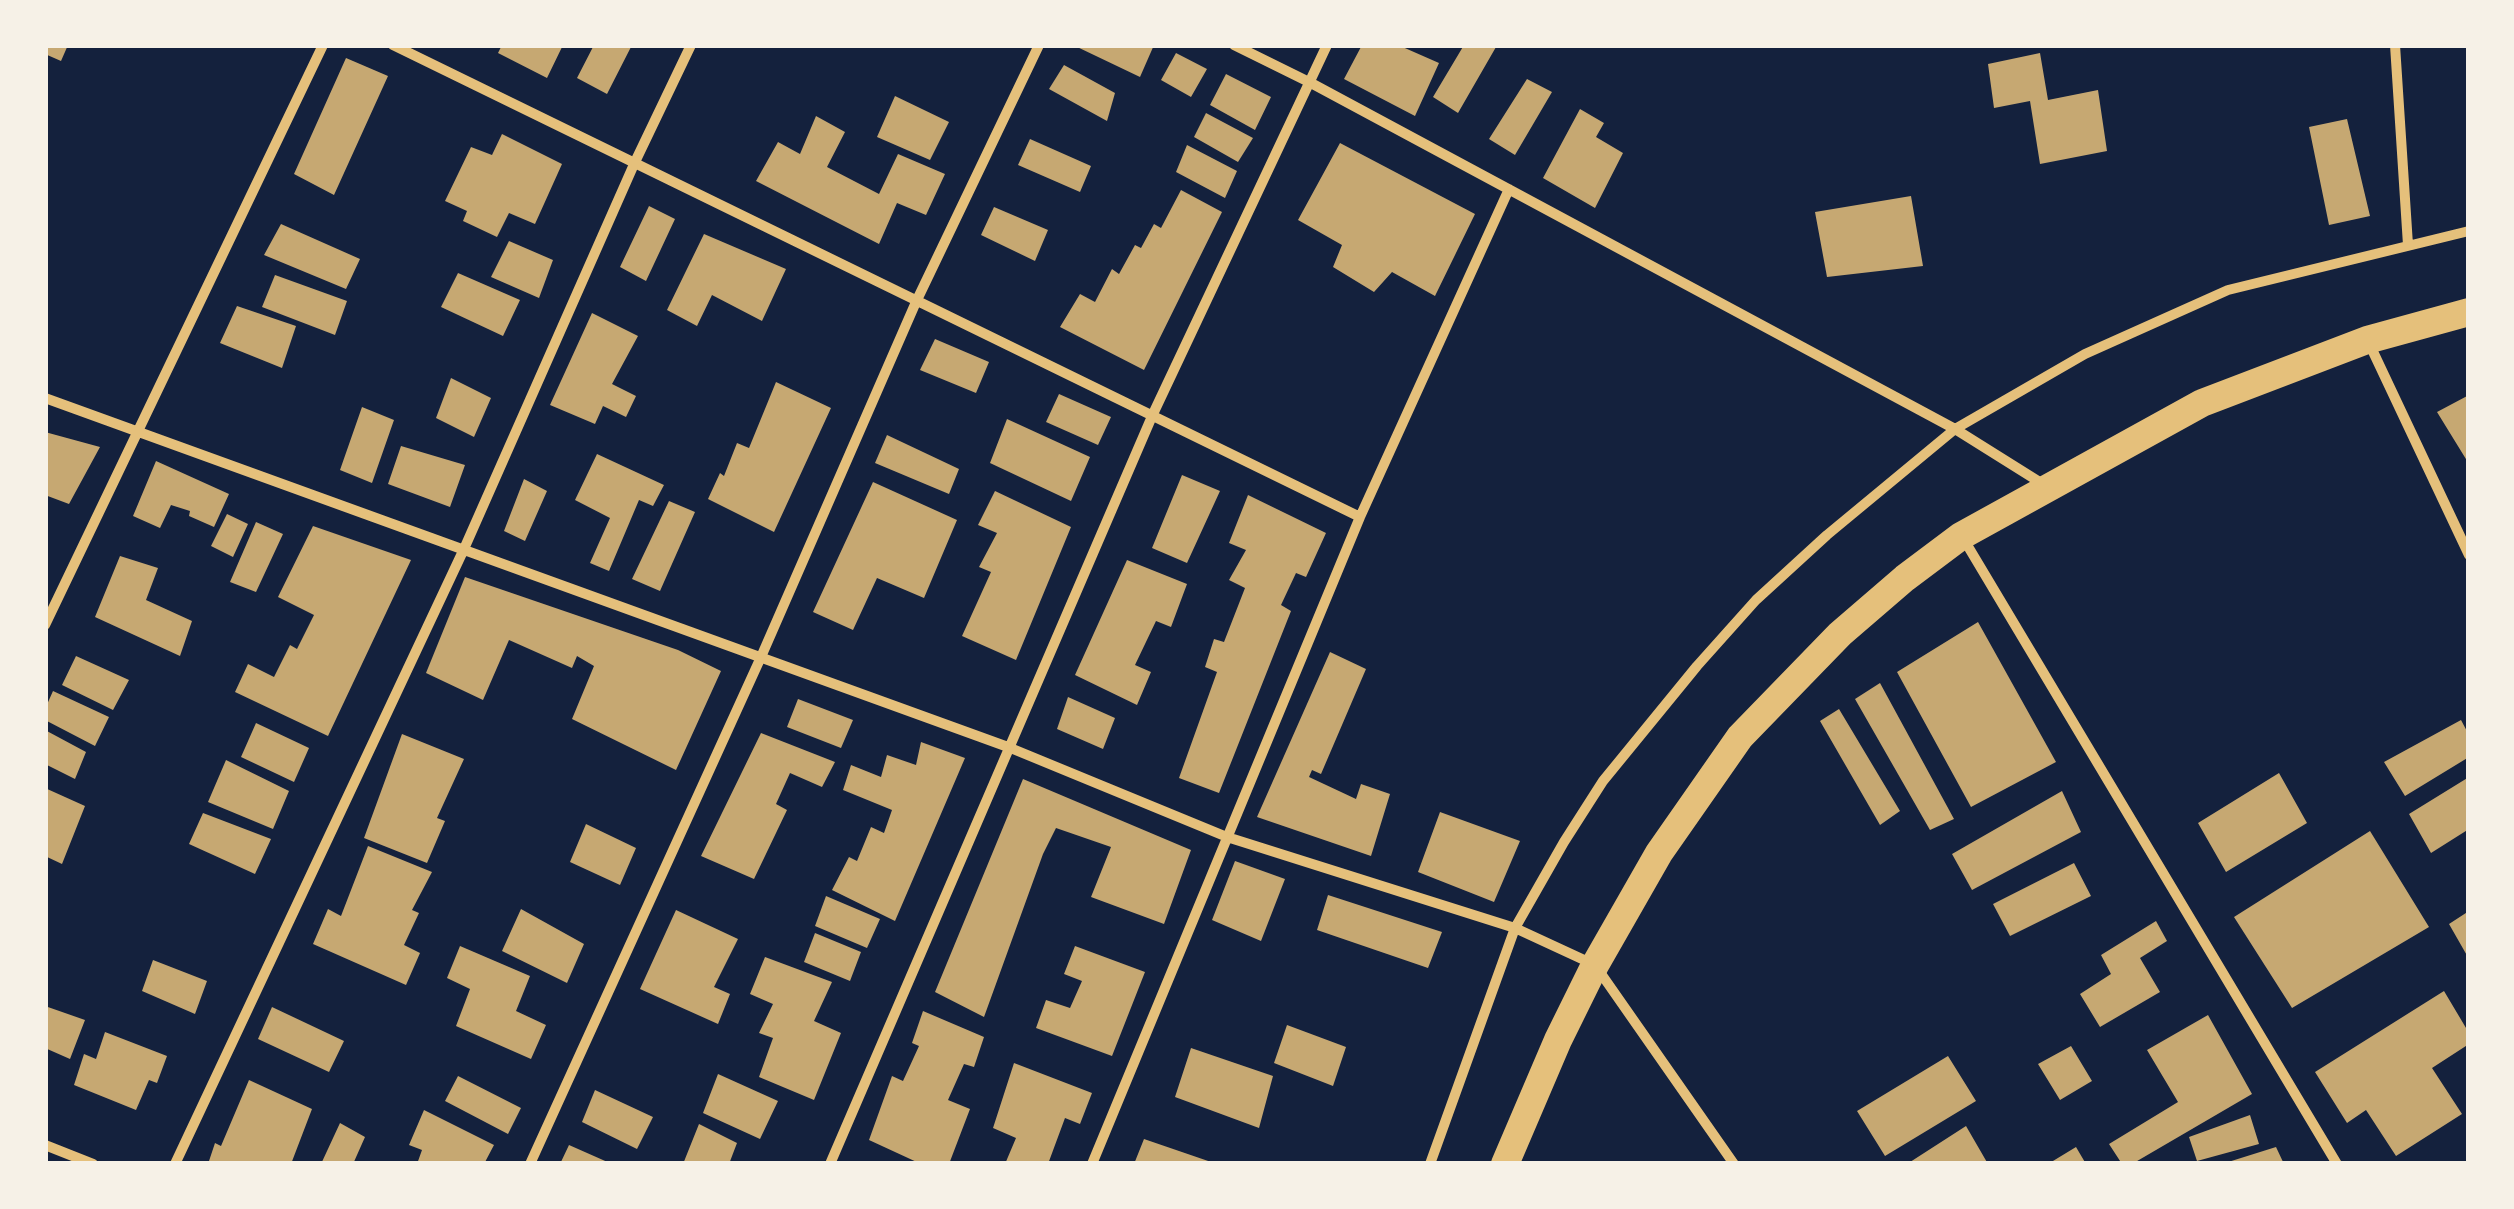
<!DOCTYPE html>
<style>
body{margin:0}
#map{position:relative;width:2514px;height:1209px;overflow:hidden;background:#14213d;font-family:Signika,sans-serif}
canvas{display:block}
.frame{position:absolute;inset:0;border:48px solid #f6f1e7;pointer-events:none}
</style>
<div id="map">
<canvas width="2514" height="1209"></canvas>
<div class="frame"></div>
</div>
<script>
const ctx = document.querySelector('canvas').getContext('2d');
ctx.lineJoin = 'round';
function fillPath(path, color) { ctx.fillStyle = color; ctx.fill(path, 'evenodd'); }
const toPath = rows => new Path2D(rows.map(r => 'M' + r).join(''));
function trace(path, color, width, dash) { ctx.strokeStyle = color; ctx.lineWidth = width; ctx.lineCap = dash ? 'butt' : 'round'; ctx.setLineDash(dash || []); ctx.stroke(path); }
const building = toPath([
 [45,45,68,45,61,61,45,54],
 [502,45,563,45,547,78,498,53],
 [594,45,632,45,607,94,577,78],
 [1073,45,1154,45,1140,77],
 [1362,45,1398,45,1439,63,1415,116,1344,79],
 [1464,45,1496,47,1458,113,1433,97],
 [1176,53,1207,69,1191,97,1161,80],
 [2040,53,2048,100,2098,90,2107,151,2040,164,2030,101,1994,108,1988,64],
 [346,58,388,76,334,195,294,174],
 [1064,65,1115,93,1107,121,1049,89],
 [1226,74,1271,97,1255,130,1210,105],
 [1527,79,1552,92,1515,155,1489,139],
 [895,96,949,122,930,160,877,137],
 [1580,109,1604,123,1596,137,1623,153,1595,208,1543,178],
 [1206,113,1253,138,1238,162,1194,137],
 [816,116,845,132,827,167,879,194,898,154,945,174,926,215,897,203,879,244,756,181,778,142,800,154],
 [2347,119,2370,216,2329,225,2309,127],
 [502,134,562,164,535,224,509,213,497,237,463,221,467,211,445,201,471,147,492,155],
 [1030,139,1091,166,1080,192,1018,165],
 [1340,143,1475,214,1435,296,1392,272,1374,292,1333,267,1342,245,1298,220],
 [1187,145,1237,171,1225,198,1176,172],
 [1181,190,1222,212,1144,370,1060,327,1080,294,1095,302,1112,269,1119,274,1135,245,1141,248,1154,224,1161,228],
 [1911,196,1923,266,1827,277,1815,212],
 [649,206,675,219,646,281,620,267],
 [994,207,1048,230,1035,261,981,235],
 [281,224,360,259,346,289,264,255],
 [704,234,786,269,762,321,712,295,697,326,667,310],
 [509,241,553,260,539,298,491,277],
 [458,273,520,300,503,336,441,307],
 [275,275,347,301,335,335,262,307],
 [237,306,296,326,282,368,220,343],
 [592,313,638,336,612,384,636,396,626,417,603,406,595,424,550,405],
 [935,339,989,362,976,393,920,370],
 [451,378,491,398,474,437,436,418],
 [776,382,831,408,774,532,708,499,720,473,724,476,737,443,749,448],
 [1059,394,1111,417,1098,445,1046,422],
 [2469,395,2469,464,2437,412],
 [362,407,394,420,372,483,340,470],
 [1007,419,1090,457,1071,501,990,463],
 [45,432,100,447,69,504,45,495],
 [887,435,959,469,949,494,875,463],
 [401,446,465,465,450,507,388,484],
 [597,454,664,485,653,506,639,500,609,571,590,563,610,518,575,500],
 [156,461,229,494,214,527,189,516,190,511,171,505,160,528,133,516],
 [1182,475,1220,491,1187,563,1152,548],
 [524,479,547,491,525,541,504,531],
 [873,482,957,520,924,598,877,578,853,630,813,612],
 [995,491,1071,527,1016,660,962,636,991,572,979,567,997,533,978,525],
 [1248,495,1326,533,1306,577,1296,573,1281,605,1291,611,1219,793,1179,778,1217,672,1205,667,1214,639,1224,642,1245,588,1229,580,1246,550,1229,543],
 [669,501,695,512,660,591,632,579],
 [227,514,248,524,233,557,211,546],
 [256,522,283,534,256,592,230,582],
 [313,526,411,560,328,736,235,692,248,664,274,677,290,645,297,649,314,615,278,597],
 [120,556,158,568,146,600,192,621,180,656,95,617],
 [1127,560,1187,584,1171,627,1156,621,1135,665,1151,672,1137,705,1075,675],
 [465,577,678,650,721,671,676,770,572,719,594,666,577,656,572,668,509,640,483,700,426,673],
 [1978,622,2056,762,1971,807,1897,672],
 [1330,652,1366,669,1321,774,1312,770,1309,777,1356,799,1361,784,1390,794,1371,856,1257,817],
 [76,656,129,680,113,710,62,685],
 [1880,683,1954,819,1930,830,1855,699],
 [53,691,109,717,95,746,45,720,45,709],
 [1068,697,1115,718,1103,749,1057,729],
 [798,699,853,720,841,748,787,727],
 [1839,709,1900,811,1880,825,1820,721],
 [2461,720,2469,735,2469,757,2405,796,2384,762],
 [256,723,309,748,294,782,241,757],
 [45,730,86,752,75,779,45,764],
 [761,733,835,762,822,787,790,773,776,804,787,810,754,879,701,856],
 [402,734,464,759,437,818,445,821,427,863,364,838],
 [921,742,965,758,895,921,832,890,849,857,857,861,871,827,884,833,892,810,843,790,851,765,881,777,887,755,916,765],
 [226,760,289,791,273,829,208,802],
 [2279,773,2307,823,2226,872,2198,823],
 [2469,777,2469,829,2431,853,2409,814],
 [1023,779,1191,850,1164,924,1091,897,1111,847,1056,828,1043,854,984,1017,935,992],
 [45,788,85,806,62,864,45,856],
 [2062,791,2081,832,1972,890,1952,854],
 [1440,812,1520,841,1494,902,1418,872],
 [203,813,271,839,255,874,189,844],
 [586,824,636,848,620,885,570,862],
 [2370,831,2429,927,2292,1008,2234,917],
 [368,846,432,872,412,910,419,913,404,945,420,953,406,985,313,944,328,909,341,916],
 [1235,861,1285,879,1261,941,1212,920],
 [2074,863,2091,896,2010,936,1993,904],
 [1328,895,1442,932,1428,968,1317,930],
 [826,896,880,919,867,948,815,926],
 [521,909,584,944,567,983,502,951],
 [676,910,738,939,714,987,730,994,718,1024,640,989],
 [2469,911,2469,959,2449,924],
 [2156,921,2167,941,2140,958,2160,992,2100,1027,2080,994,2111,974,2101,955],
 [815,933,861,952,850,981,804,962],
 [460,946,530,976,516,1011,546,1025,531,1059,456,1026,470,989,447,978],
 [1075,946,1145,972,1112,1056,1036,1028,1046,1000,1070,1008,1082,981,1064,974],
 [765,957,832,982,814,1021,841,1033,814,1100,759,1077,773,1038,759,1033,773,1004,750,994],
 [153,960,207,981,195,1014,142,991],
 [2444,991,2469,1033,2469,1044,2432,1068,2462,1114,2396,1156,2366,1110,2347,1123,2315,1072],
 [45,1006,85,1020,70,1059,45,1048],
 [272,1007,344,1041,329,1072,258,1039],
 [923,1011,984,1037,974,1067,964,1064,948,1100,970,1109,949,1164,921,1164,869,1140,892,1076,903,1081,919,1046,912,1043],
 [2208,1015,2252,1094,2132,1164,2122,1164,2109,1144,2178,1102,2147,1050],
 [1287,1025,1346,1047,1333,1086,1274,1063],
 [105,1032,167,1056,157,1083,149,1080,136,1110,74,1085,84,1054,96,1059],
 [2071,1046,2092,1081,2060,1100,2038,1064],
 [1191,1048,1273,1076,1259,1128,1175,1097],
 [1948,1056,1976,1101,1885,1156,1857,1111],
 [1014,1063,1092,1093,1080,1124,1065,1118,1048,1164,1005,1164,1016,1138,993,1128],
 [718,1074,778,1101,760,1139,703,1113],
 [458,1076,521,1108,508,1134,445,1101],
 [249,1080,312,1109,291,1164,208,1164,215,1143,221,1146],
 [595,1090,653,1117,637,1149,582,1122],
 [424,1110,494,1145,484,1164,417,1164,422,1150,409,1145],
 [2250,1115,2259,1144,2197,1161,2189,1137],
 [340,1123,365,1137,353,1164,321,1164],
 [699,1124,737,1143,729,1164,683,1164],
 [1966,1126,1988,1164,1907,1164],
 [1144,1139,1214,1163,1214,1164,1134,1164],
 [569,1145,612,1164,560,1164],
 [2076,1147,2086,1164,2048,1164],
 [2276,1147,2284,1164,2225,1164,2225,1163]
]);
const minor = toPath([
 [393,45,1360,517],
 [1234,45,1311,83,1955,429,2046,486],
 [2395,45,2408,245],
 [2368,341,2469,555],
 [45,398,1008,747,1227,837,1515,928,1595,965,1734,1164],
 [1963,538,2337,1164],
 [45,625,323,45],
 [45,1145,93,1164],
 [175,1164,464,549,635,162,691,45],
 [530,1164,761,657,916,302,1039,45],
 [830,1164,1153,414,1327,45],
 [1092,1164,1360,517,1509,189],
 [1430,1164,1515,928,1564,842,1603,781,1697,666,1756,600,1827,535,1955,429,2085,354,2228,290,2469,231]
]);
const trunk = toPath([
 [1505,1164,1558,1040,1595,965,1659,853,1740,737,1840,634,1905,578,1961,536,2202,403,2367,340,2469,312]
]);
fillPath(building, '#c6a872');
trace(minor, '#e5c07b', 10);
trace(trunk, '#e5c07b', 28);
</script>
